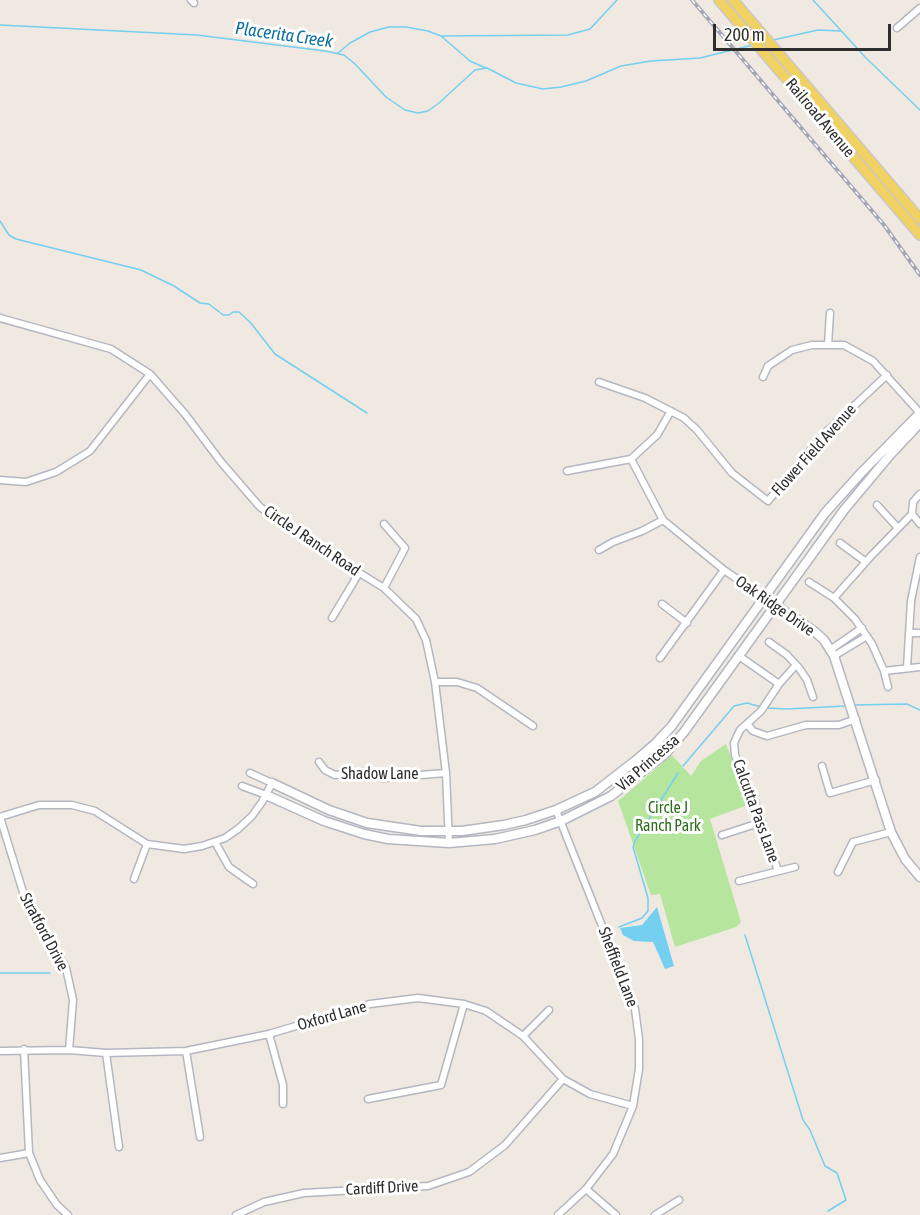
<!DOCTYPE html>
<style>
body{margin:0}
#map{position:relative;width:920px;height:1215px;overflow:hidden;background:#efe9e1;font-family:"Asap Condensed",sans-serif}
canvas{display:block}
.scale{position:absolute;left:713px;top:24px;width:178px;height:27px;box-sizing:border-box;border:3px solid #2e2e2e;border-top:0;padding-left:8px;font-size:18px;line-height:21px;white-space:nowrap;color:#2e2e2e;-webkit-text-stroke:4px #fff;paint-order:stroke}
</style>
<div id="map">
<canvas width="920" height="1215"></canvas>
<div class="scale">200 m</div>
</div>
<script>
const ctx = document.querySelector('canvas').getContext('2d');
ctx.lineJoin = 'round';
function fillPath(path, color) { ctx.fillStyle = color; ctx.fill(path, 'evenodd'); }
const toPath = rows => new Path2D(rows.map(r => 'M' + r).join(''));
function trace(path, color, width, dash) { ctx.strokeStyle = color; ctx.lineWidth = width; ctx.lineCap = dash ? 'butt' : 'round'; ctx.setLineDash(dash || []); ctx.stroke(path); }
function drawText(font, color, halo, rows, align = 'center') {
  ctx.font = font + ' "Asap Condensed",sans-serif'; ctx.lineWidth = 6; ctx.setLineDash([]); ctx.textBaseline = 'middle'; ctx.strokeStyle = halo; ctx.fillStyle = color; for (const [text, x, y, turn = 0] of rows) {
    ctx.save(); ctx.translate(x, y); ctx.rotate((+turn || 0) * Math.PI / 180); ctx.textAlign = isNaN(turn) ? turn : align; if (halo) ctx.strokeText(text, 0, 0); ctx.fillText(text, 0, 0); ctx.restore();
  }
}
const green = toPath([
 [726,744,750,804,710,819,741,922,736,927,675,947,660,894,651,895,618,801,672,755,691,776,701,761]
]);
const water = toPath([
 [657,907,674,966,665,969,653,942,634,941,623,935,620,928,642,925]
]);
const stream = toPath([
 [813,0,866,58,920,110],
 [0,25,197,35,325,51,344,55,355,64,386,97,405,110,418,113,428,111,439,103,475,70,487,68,516,83,543,89,561,87,586,81,621,66,651,61,700,58,753,45],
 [441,36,568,35,590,29,617,0],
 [773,40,818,30,841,31],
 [338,53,350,43,370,32,389,27,406,27,428,31,441,36,470,61,486,68],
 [0,221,9,235,16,239,141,270,174,286,200,303,209,304,223,315,229,315,233,312,239,312,250,322,275,354,367,413],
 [853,705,907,704,920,710],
 [766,708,787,709,845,706],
 [683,766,734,706,747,703,761,707],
 [619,927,642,918,648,911,648,898,633,847,635,841,678,773],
 [745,935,803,1120,810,1130,825,1166,837,1173,846,1200,828,1211],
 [0,973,50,973]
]);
const street = toPath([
 [191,0,194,3],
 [897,28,920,8],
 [0,318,111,349,150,374,185,414,221,462,260,507,309,542,384,588,416,619,426,640,435,682,446,773,449,843],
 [828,345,830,313],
 [763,377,768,366,792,350,812,345,844,345,873,361,920,413],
 [599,382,645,398,684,418,697,430,732,473,768,501,825,433,887,375],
 [631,459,663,520,724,570,765,598],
 [567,471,631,459,657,435,671,411],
 [0,480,26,482,56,472,90,451,150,374],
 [877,505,898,528],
 [912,514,920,524],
 [840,543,866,562],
 [599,550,613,542,642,531,663,520],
 [809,582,834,598,855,619,872,644,884,671,888,687],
 [384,588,405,548,384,524],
 [834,598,871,556,912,514,913,502,920,494],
 [662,604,687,623],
 [332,618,359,573],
 [909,633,920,633],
 [769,642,787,655,799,668,807,680,813,697],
 [830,650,862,628],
 [739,656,779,684],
 [834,656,867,636],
 [660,658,724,570],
 [907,668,911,601,920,557],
 [884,671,920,667],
 [435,682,457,682,477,688,533,726],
 [747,724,753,731,767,736,806,725,839,725,856,719],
 [319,762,325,770,335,775,362,772,382,778,446,773],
 [822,766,830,793,876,780],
 [242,786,266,795],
 [556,810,635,1009,639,1039,639,1069,633,1106,613,1154,586,1189,558,1215],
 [0,817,39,805,72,805,95,811,147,844,184,849,202,846,225,838,238,829,252,816,262,802,272,783,250,773],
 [0,817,26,902,66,968,73,1000,69,1050],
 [722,835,762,822],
 [215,842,229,867,253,884],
 [778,871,756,805,735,755,734,743,740,730,761,711,779,684,796,665],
 [838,872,853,842,891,832],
 [134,879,147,844],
 [739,881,795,867],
 [269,1034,283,1085,283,1104],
 [523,1036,549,1010],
 [24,1049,29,1153,40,1180,57,1205,68,1215],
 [0,1051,69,1050,106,1053,186,1051,269,1034,370,1004,418,998,464,1004,486,1011,523,1036,563,1079,590,1094,633,1106],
 [186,1051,200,1137],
 [106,1053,119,1147],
 [368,1099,441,1085,464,1004],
 [0,1158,29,1153],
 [586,1189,616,1215],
 [236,1215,264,1202,304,1193,428,1186,469,1172,505,1145,563,1079],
 [655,1215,679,1200]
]);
const secondary = toPath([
 [765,598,814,631,824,640,834,656,891,832,905,859,920,877],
 [272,783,329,810,367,823,421,831,462,831,504,825,526,820,556,810,595,792,635,761,655,744,671,727,825,513,861,473,920,413],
 [266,795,324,821,364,834,388,839,449,843,495,839,535,830,561,821,611,796,665,754,684,732,844,510,890,455,920,423]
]);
const primary = toPath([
 [719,0,920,235],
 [733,0,920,219]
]);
const rail = toPath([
 [692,0,884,225,920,275]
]);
const streetNames = [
 ["Railroad Avenue",820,118,50],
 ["Flower Field Avenue",814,450,-48],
 ["Circle J Ranch Road",312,541,34],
 ["Oak Ridge Drive",775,606,35],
 ["Via Princessa",648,763,-41],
 ["Shadow Lane",380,774],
 ["Calcutta Pass Lane",756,811,70],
 ["Stratford Drive",44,932,62],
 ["Sheffield Lane",618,967,69],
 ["Oxford Lane",332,1016,-16],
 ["Cardiff Drive",382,1188,-3]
];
const parkNames = [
 ["Circle J",668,808],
 ["Ranch Park",668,826]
];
const waterNames = [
 ["Placerita Creek",284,35,8]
];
fillPath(green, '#b6e59e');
fillPath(water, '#75cff0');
trace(stream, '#75cff0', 1.5);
trace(street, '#b4b7c1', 9);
trace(secondary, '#b4b7c1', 11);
trace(primary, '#c9c9c9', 12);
trace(street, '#fff', 6);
trace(secondary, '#fff', 8);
trace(primary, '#f2d163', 9);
trace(rail, '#a3a6b8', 4);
trace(rail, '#fff', 1.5, [4.5]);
drawText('16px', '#2e2e2e', '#fff', streetNames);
drawText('16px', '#2c6e1b', '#fff', parkNames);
drawText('italic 18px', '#0d6fa3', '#fff', waterNames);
</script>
